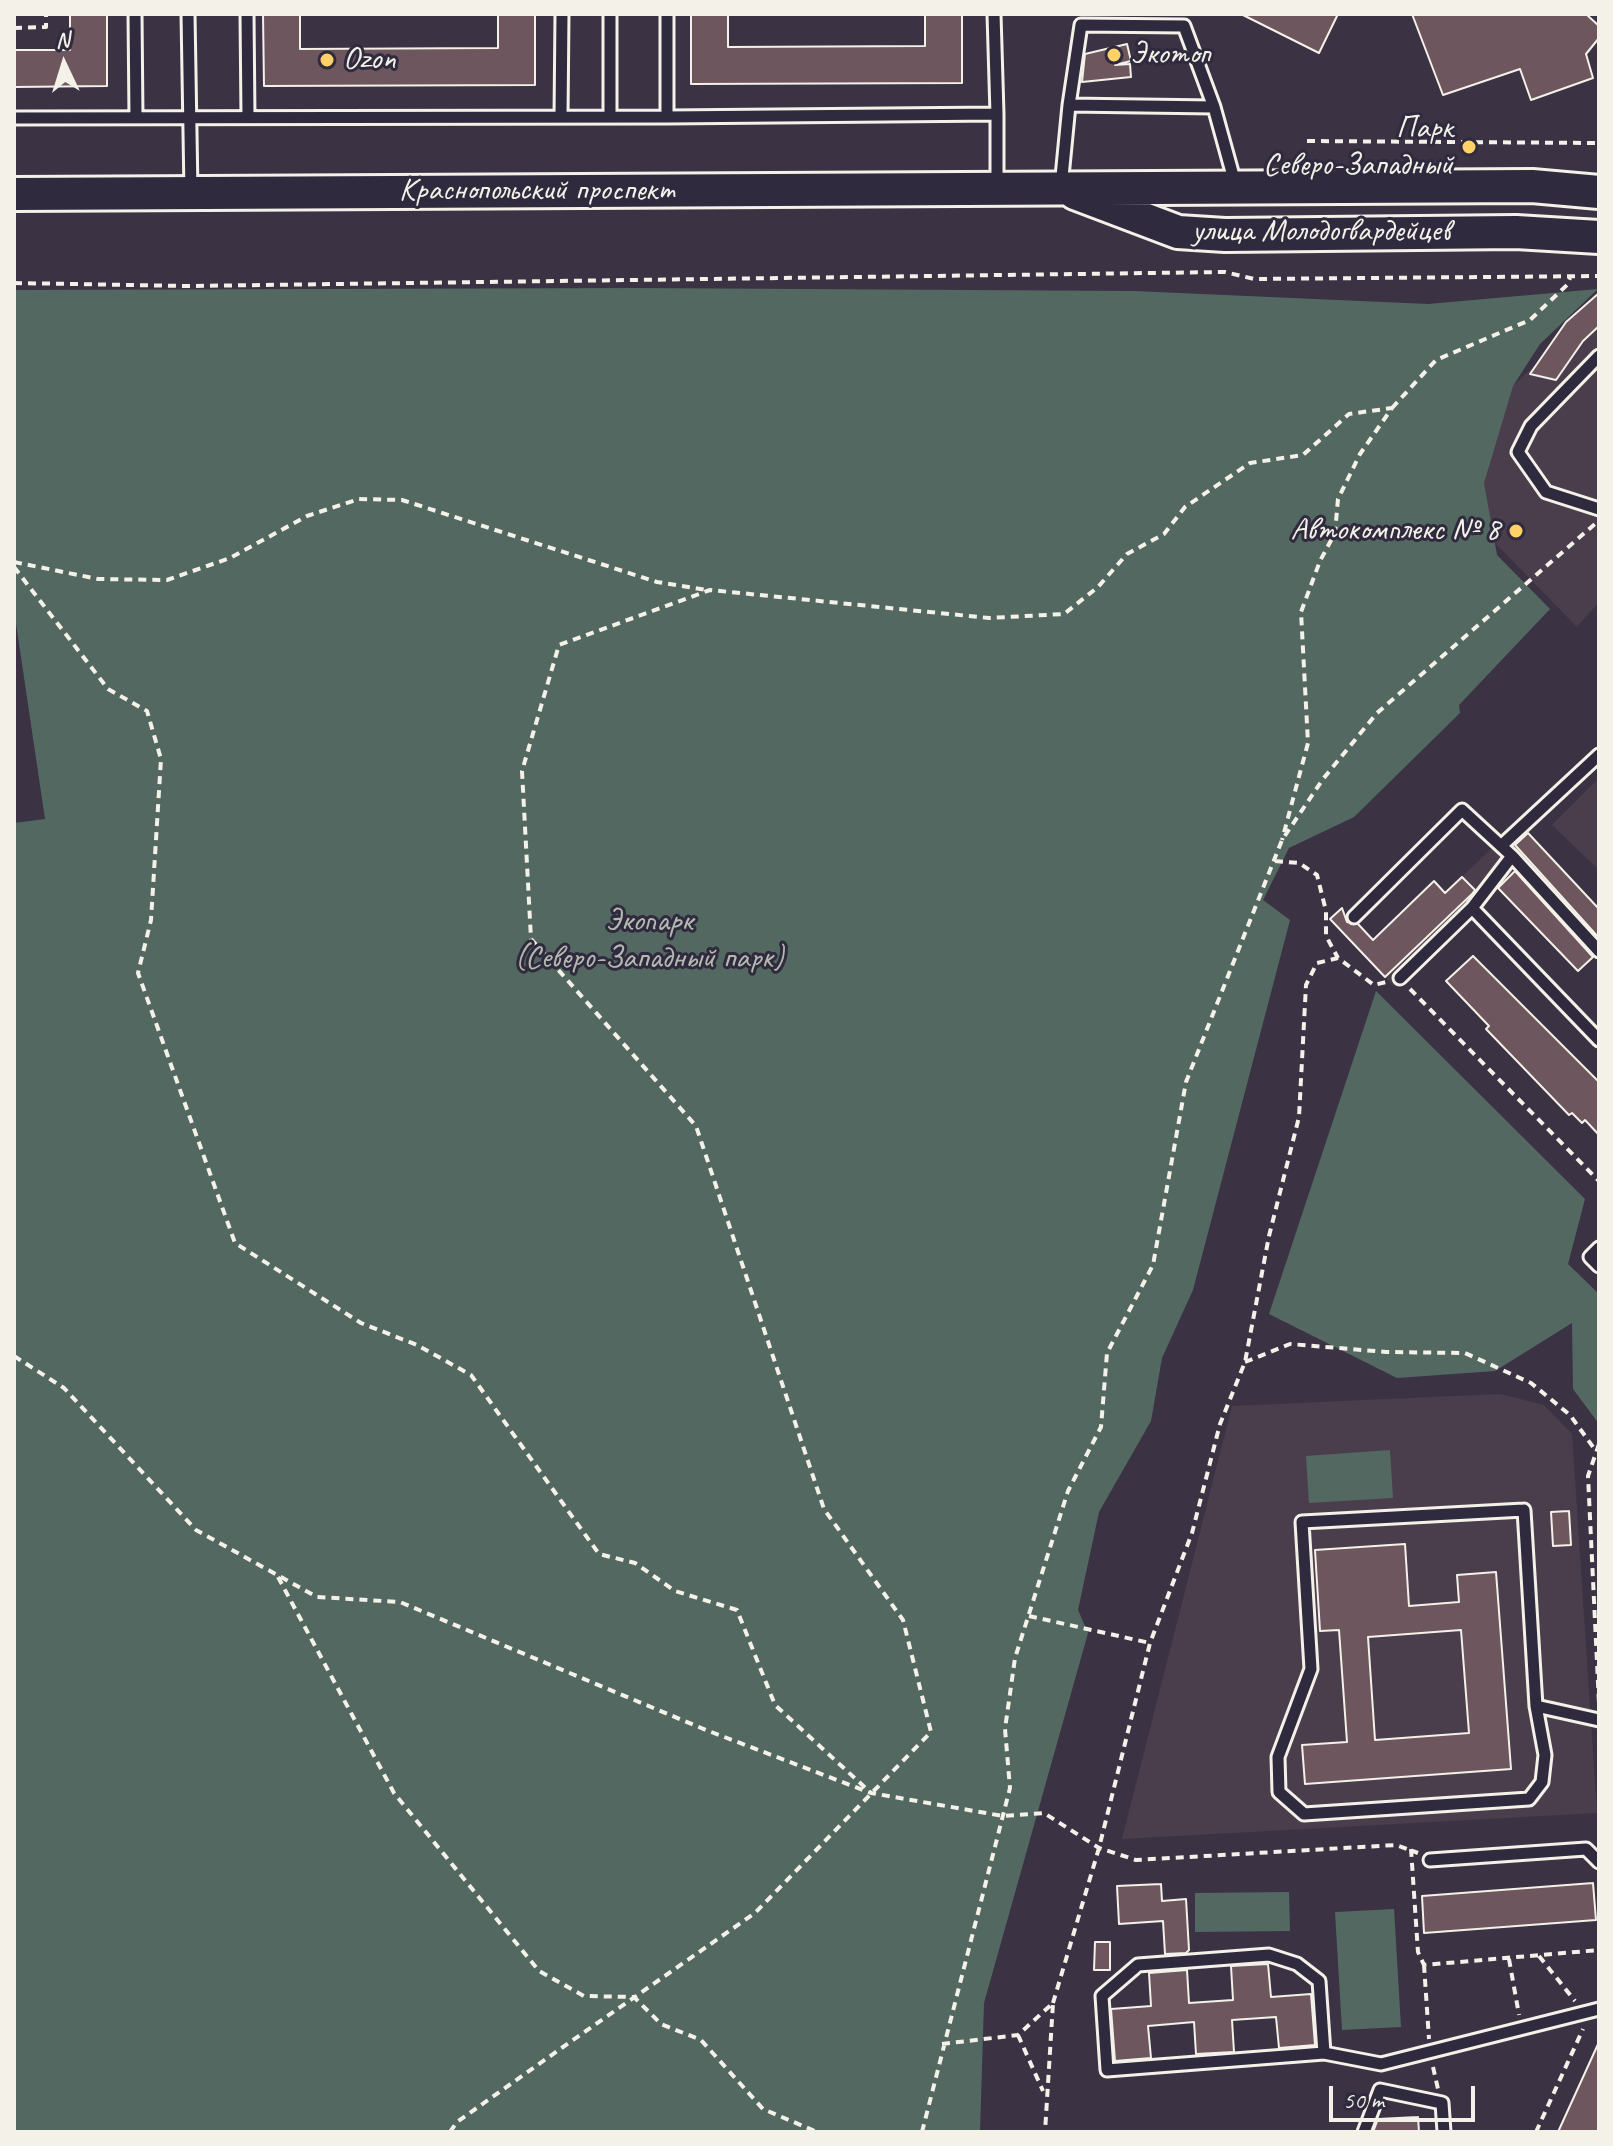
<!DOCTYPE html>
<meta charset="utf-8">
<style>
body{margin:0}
#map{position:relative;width:1613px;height:2146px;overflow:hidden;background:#3b3344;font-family:Caveat,sans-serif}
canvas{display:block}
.frame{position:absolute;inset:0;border:16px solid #f4f1e8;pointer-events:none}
.north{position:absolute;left:24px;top:24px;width:80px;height:80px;-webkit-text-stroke:6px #2f2a3d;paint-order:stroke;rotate:356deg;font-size:22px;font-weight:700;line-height:32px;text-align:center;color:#f4f1e8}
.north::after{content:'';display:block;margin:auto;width:28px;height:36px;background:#f4f1e8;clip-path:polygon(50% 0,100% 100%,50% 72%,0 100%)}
.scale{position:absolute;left:1329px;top:2086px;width:146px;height:36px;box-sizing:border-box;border:4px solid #f4f1e8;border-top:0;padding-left:10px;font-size:24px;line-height:28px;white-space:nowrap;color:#f4f1e8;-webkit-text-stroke:6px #2f2a3d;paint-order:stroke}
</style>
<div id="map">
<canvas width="1613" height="2146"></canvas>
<div class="frame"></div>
<div class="north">N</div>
<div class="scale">50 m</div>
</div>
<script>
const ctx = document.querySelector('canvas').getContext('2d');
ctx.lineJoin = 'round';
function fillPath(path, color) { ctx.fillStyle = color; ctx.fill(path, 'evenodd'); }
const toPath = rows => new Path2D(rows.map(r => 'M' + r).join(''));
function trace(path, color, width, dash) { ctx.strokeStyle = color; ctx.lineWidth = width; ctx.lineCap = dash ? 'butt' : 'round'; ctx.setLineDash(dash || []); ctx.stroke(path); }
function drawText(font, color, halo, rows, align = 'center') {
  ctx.font = font + ' Caveat,sans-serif'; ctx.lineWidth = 6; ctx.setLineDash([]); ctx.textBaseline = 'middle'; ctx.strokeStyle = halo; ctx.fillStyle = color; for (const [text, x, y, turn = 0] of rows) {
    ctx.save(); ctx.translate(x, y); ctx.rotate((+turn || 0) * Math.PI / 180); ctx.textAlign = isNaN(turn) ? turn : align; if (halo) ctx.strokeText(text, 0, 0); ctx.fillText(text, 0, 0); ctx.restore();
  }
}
const built = toPath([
 [1599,306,1599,602,1577,627,1423,469],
 [1599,778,1599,870,1552,825],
 [1526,832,1599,909,1597,955,1578,971,1497,888,1393,986,1372,963,1491,849,1503,833,1514,843],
 [1500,1394,1544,1405,1572,1434,1597,1813,1122,1839,1232,1406]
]);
const green = toPath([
 [634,288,1134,291,1428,304,1598,289,1540,344,1513,386,1484,483,1497,555,1550,609,1459,705,1460,713,1354,817,1289,848,1263,900,1290,920,1193,1290,1162,1358,1151,1421,1099,1512,1078,1610,1088,1633,984,2003,980,2132,14,2132,14,823,45,819,14,610,14,290],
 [1376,991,1585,1199,1568,1264,1599,1294,1599,1424,1573,1389,1572,1323,1495,1371,1397,1378,1269,1314],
 [1390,1450,1393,1498,1309,1503,1306,1456],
 [1289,1892,1290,1931,1195,1932,1195,1893],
 [1394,1909,1401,2027,1342,2030,1335,1912]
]);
const building = toPath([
 [70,14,107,14,107,86,14,87,14,50,70,50,70,14],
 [263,14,300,14,300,49,498,48,498,14,535,14,535,85,264,86,263,14],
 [691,14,728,14,728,47,925,46,925,14,962,14,962,83,691,84,691,14],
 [1241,14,1338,14,1319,53,1241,14],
 [1412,14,1586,14,1599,26,1599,38,1586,54,1593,78,1531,100,1520,69,1443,95,1412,14],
 [1127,44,1131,61,1115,65,1130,64,1131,77,1082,82,1085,54,1127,44],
 [1599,293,1599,326,1583,341,1556,380,1530,374,1566,322,1599,293],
 [1528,833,1599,909,1599,938,1515,845,1528,833],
 [1515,871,1593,957,1578,971,1498,888,1515,871],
 [1462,877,1475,890,1472,894,1385,977,1330,919,1342,908,1347,922,1358,924,1373,940,1434,881,1445,893,1462,877],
 [1473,956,1599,1082,1599,1135,1585,1120,1582,1123,1572,1113,1569,1115,1486,1029,1489,1026,1446,981,1473,956],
 [1569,1511,1571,1545,1553,1546,1551,1512,1569,1511],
 [1405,1544,1409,1606,1459,1602,1457,1575,1496,1572,1511,1769,1305,1784,1302,1745,1347,1742,1339,1630,1320,1631,1315,1550,1405,1544],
 [1461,1630,1469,1733,1375,1740,1368,1637,1461,1630],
 [1593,1883,1596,1920,1424,1933,1422,1896,1593,1883],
 [1161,1884,1162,1901,1186,1899,1189,1950,1186,1953,1165,1954,1163,1921,1119,1924,1117,1886,1161,1884],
 [1095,1942,1110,1942,1110,1970,1094,1970,1095,1942],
 [1268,1964,1271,1997,1311,1994,1315,2045,1279,2048,1276,2017,1232,2020,1234,2052,1196,2054,1194,2022,1148,2026,1151,2058,1115,2061,1111,2009,1151,2006,1149,1973,1187,1970,1189,2003,1233,2000,1231,1966,1268,1964],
 [1599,2042,1599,2132,1558,2132,1599,2042],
 [1418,2117,1419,2132,1373,2132,1378,2119,1418,2117]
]);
const path = toPath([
 [14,28,46,27,46,14],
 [1307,141,1599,143],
 [14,283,188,286,1225,272,1254,279,1599,276],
 [1392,408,1436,360,1530,320,1567,285,1570,278],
 [14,562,98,579,167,580,230,558,307,516,359,499,402,500,657,582,707,590],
 [14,567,108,689,147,711,161,759,151,920,138,973,235,1243,361,1323,417,1345,471,1375,599,1554,635,1563,675,1591,737,1610,775,1705,871,1793],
 [1275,861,1299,863,1317,875,1326,911,1326,936,1338,958],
 [1410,989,1599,1181],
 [14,1356,64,1388,196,1530,317,1597,400,1602,706,1730,871,1793,1003,1816,1044,1813,1099,1848,1136,1860,1396,1845,1418,1853],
 [1245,1362,1290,1344,1386,1352,1465,1353,1531,1383,1570,1415,1596,1451],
 [1599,1444,1588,1476,1599,1704],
 [278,1577,394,1793,539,1971,584,1996,634,1997,661,2024,701,2040,763,2109,817,2132],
 [1029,1616,1150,1643],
 [1411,1849,1418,1952,1424,1965,1599,1950],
 [1539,1956,1575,2001],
 [1509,1959,1519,2015],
 [1424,1965,1429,2039],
 [1053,2003,1099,1848,1150,1643,1192,1533,1220,1424,1245,1362,1269,1236,1299,1117,1306,985,1317,963,1338,958,1374,985,1386,982],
 [1018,2035,1043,2091],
 [942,2044,1018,2035,1053,2003,1045,2132],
 [1433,2067,1438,2089],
 [450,2132,457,2122,563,2047,755,1913,931,1732,903,1620,824,1509,696,1126,531,939,522,771,559,645,710,590,989,618,1064,614,1098,587,1127,554,1164,534,1185,507,1250,463,1303,455,1349,414,1392,408,1360,454,1338,499,1335,533,1320,561,1301,612,1308,743,1282,840],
 [922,2132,1010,1788,1005,1729,1015,1658,1068,1491,1101,1427,1107,1353,1153,1265,1186,1082,1282,840,1323,779,1377,713,1596,523],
 [1536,2132,1583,2029]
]);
const lane = toPath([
 [135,14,136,117],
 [188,14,191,192],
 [247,14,248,117],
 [610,14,610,117],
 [1069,105,1081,25,1184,26,1214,107,1235,183],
 [997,114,997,186],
 [561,117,562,14],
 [667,117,997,114,994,14],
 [14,118,667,117,667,14],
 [1061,187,1069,105,1214,107],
 [1599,356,1531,426,1518,452,1546,492,1599,509],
 [1501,846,1599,755],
 [1472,908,1512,856],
 [1354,917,1462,810,1512,856,1599,951],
 [1400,978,1472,908,1599,1040],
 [1599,1248,1590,1257,1599,1266],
 [1524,1510,1536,1706,1545,1755,1542,1782,1529,1799,1304,1814,1279,1792,1278,1757,1311,1669,1302,1522,1524,1510],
 [1536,1706,1599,1720],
 [1430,1860,1586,1849,1599,1862],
 [1324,2053,1319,1981,1297,1964,1269,1955,1138,1965,1102,1996,1107,2070,1324,2053,1381,2064,1599,2009],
 [1364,2132,1380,2090,1442,2103,1444,2132]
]);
const secondary = toPath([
 [1075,193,1178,232,1225,235,1516,232,1599,237],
 [14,194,1532,186,1599,192]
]);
const markers = [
 [1114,55,8,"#ffd166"],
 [327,60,8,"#ffd166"],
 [1469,147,8,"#ffd166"],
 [1516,531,8,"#ffd166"]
];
const poiNames = [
 ["Экотоп",1130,55],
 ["Ozon",343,60],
 ["Парк",1453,129,"right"],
 ["Северо-Западный",1453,166,"right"],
 ["Автокомплекс № 8",1500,531,"right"]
];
const streetNames = [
 ["Краснопольский проспект",537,191],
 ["улица Молодогвардейцев",1321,232]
];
const parkNames = [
 ["Экопарк",649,922],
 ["(Северо-Западный парк)",649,959]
];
fillPath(built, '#4a3e4c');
fillPath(green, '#546862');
fillPath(building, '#6d565e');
trace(building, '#f4f1e8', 2);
trace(lane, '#f4f1e8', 17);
trace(secondary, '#f4f1e8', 38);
trace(path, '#f4f1e8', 4, [8, 6]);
trace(lane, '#2f2a3d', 11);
trace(secondary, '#2f2a3d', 32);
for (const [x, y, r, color] of markers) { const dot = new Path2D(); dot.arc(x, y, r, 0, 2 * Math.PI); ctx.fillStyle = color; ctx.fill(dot); trace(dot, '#2f2a3d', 3); }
drawText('32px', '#f4f1e8', '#2f2a3d', poiNames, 'left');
drawText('32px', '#f4f1e8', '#2f2a3d', streetNames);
drawText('32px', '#b4bab2', '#2f2a3d', parkNames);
</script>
